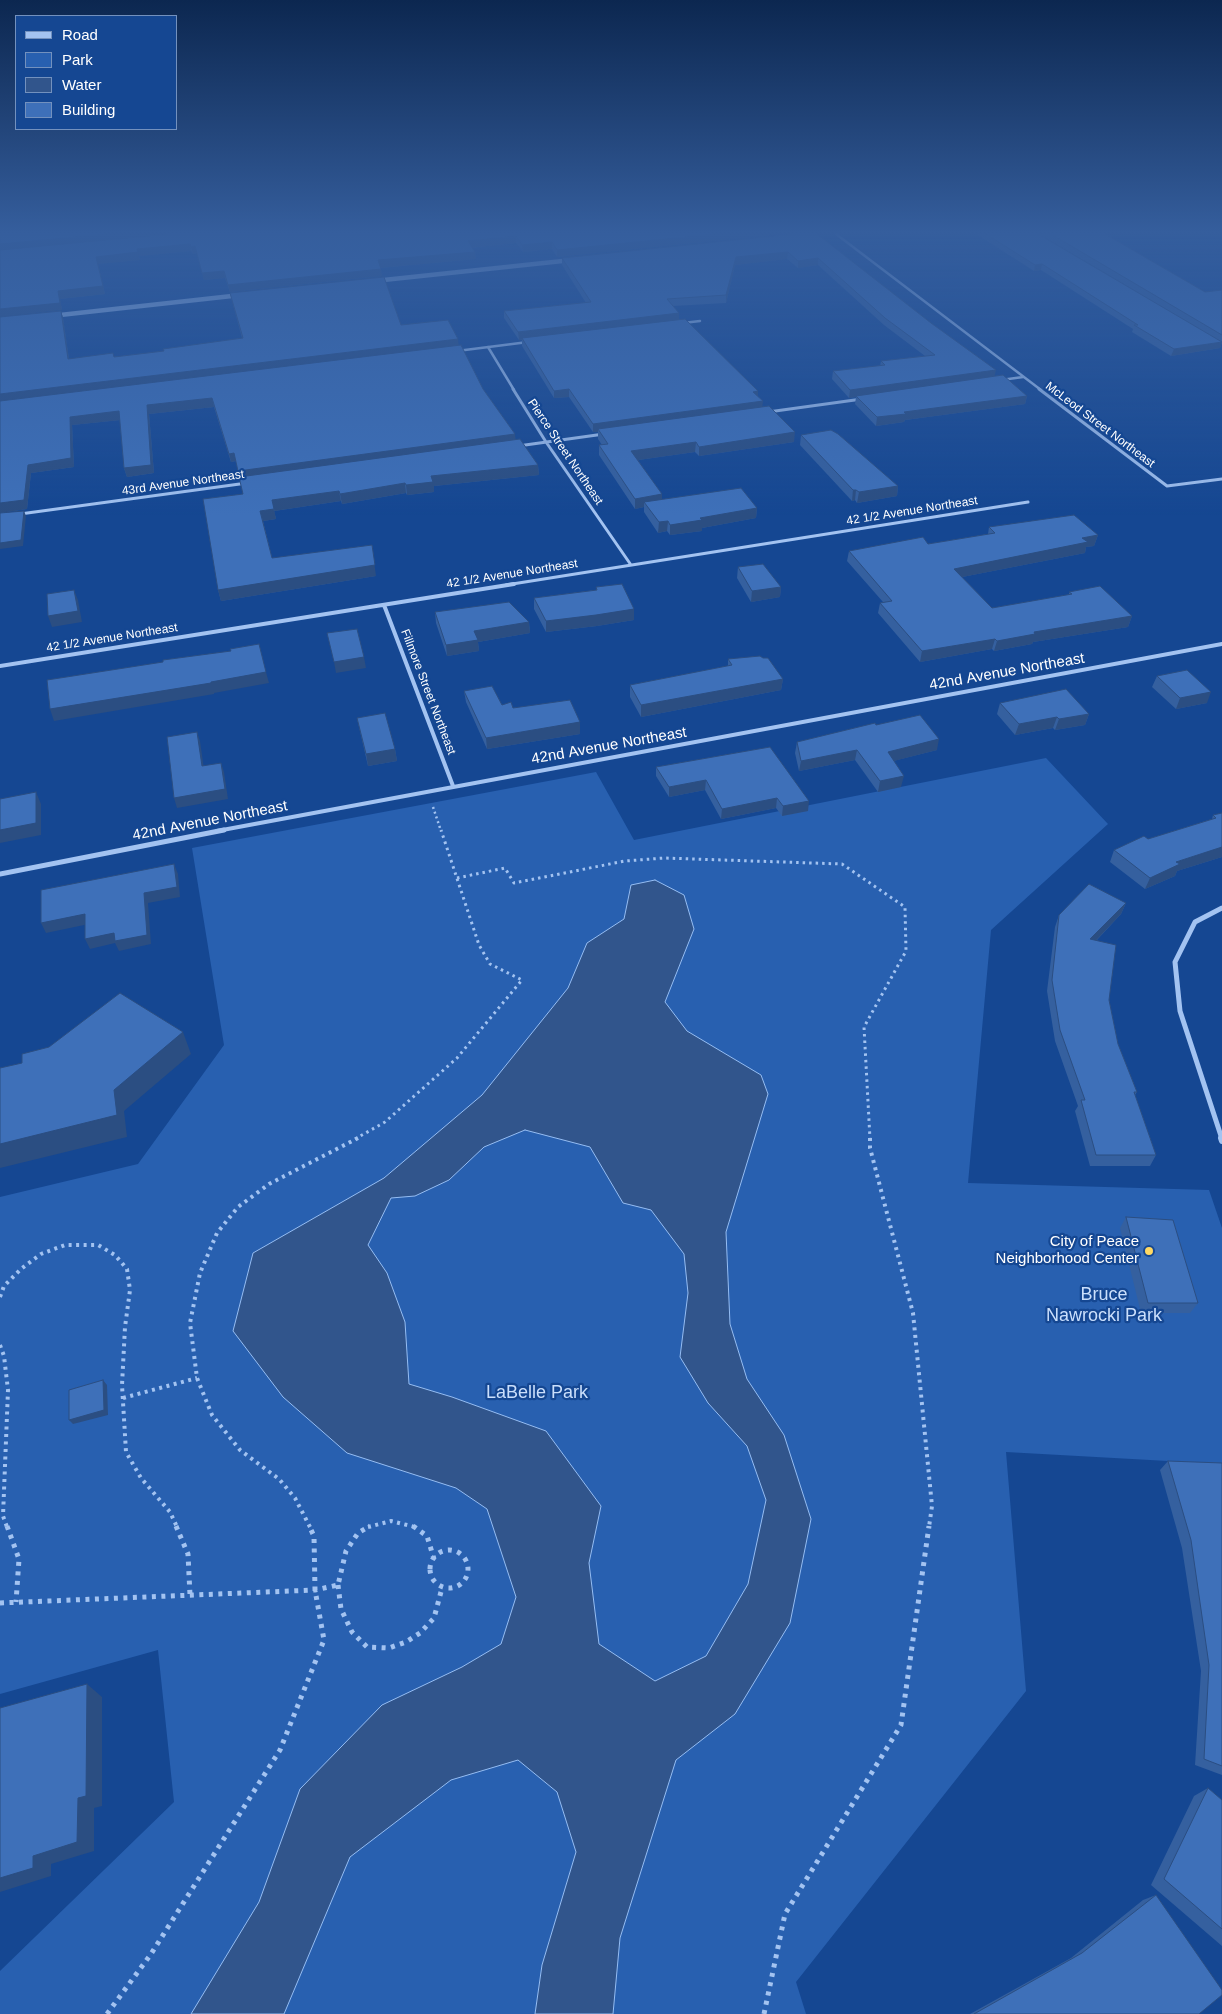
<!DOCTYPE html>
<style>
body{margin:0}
#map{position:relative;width:1222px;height:2014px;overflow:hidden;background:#154792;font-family:Helvetica,sans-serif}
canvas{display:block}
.legend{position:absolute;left:15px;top:15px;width:162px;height:115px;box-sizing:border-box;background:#154792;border:1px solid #7391be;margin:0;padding:6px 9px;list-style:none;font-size:15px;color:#fff}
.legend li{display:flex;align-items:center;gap:10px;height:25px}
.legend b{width:25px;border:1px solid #7391be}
</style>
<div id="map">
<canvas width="1222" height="2014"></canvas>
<ul class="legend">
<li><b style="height:6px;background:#a3c3f1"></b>Road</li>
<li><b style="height:14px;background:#2860b0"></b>Park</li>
<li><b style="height:14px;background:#31558c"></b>Water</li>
<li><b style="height:14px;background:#3e70b9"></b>Building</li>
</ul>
</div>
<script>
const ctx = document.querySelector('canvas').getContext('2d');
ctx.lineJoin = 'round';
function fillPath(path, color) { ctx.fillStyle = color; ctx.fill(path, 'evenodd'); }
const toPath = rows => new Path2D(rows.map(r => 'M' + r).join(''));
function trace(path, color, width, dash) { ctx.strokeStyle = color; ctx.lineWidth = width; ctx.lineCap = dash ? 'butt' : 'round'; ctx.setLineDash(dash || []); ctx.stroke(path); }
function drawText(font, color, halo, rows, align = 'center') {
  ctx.font = font + ' Helvetica,sans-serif'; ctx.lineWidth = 4.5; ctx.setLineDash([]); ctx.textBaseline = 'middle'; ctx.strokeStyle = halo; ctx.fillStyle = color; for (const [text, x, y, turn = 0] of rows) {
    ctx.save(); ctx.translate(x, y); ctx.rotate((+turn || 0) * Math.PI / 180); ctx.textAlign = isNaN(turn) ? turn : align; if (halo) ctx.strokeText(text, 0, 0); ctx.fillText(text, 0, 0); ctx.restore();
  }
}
const green = toPath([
 [1046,758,1108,824,991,930,968,1183,1209,1190,1222,1228,1222,1464,1006,1452,1026,1691,796,1982,806,2014,0,2014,0,1971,174,1802,158,1650,0,1694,0,1197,138,1164,224,1045,192,848,596,772,634,840]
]);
const water = toPath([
 [655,880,684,895,694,929,665,1002,687,1031,761,1075,768,1094,726,1232,730,1324,747,1379,784,1435,811,1519,790,1623,735,1714,676,1760,620,1938,613,2014,535,2014,542,1965,576,1852,557,1792,518,1760,451,1780,350,1857,284,2014,191,2014,259,1902,300,1789,382,1705,462,1667,501,1644,516,1597,487,1509,456,1488,347,1453,283,1397,233,1331,253,1253,384,1178,482,1095,568,988,587,943,624,919,631,885,655,880],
 [525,1130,590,1147,623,1203,651,1210,684,1254,688,1293,680,1357,708,1403,747,1446,766,1500,748,1584,706,1656,655,1681,599,1644,589,1563,601,1506,546,1431,452,1397,409,1384,405,1322,387,1273,368,1245,391,1198,415,1196,449,1180,484,1147,525,1130]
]);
const pathFar3 = toPath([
 [433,807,441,831]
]);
const pathFar2 = toPath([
 [457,878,505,868,514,883,625,861,664,858,842,864,905,907,906,951,864,1027,870,1139],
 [355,1139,385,1122,457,1058,522,980,490,964,479,945,441,830]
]);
const pathFar1 = toPath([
 [870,1138,870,1148,913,1313,932,1506,929,1527],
 [0,1297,4,1286,21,1269,41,1254,65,1245,98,1245,115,1255,127,1269,130,1290,125,1327,122,1385,126,1452,141,1478,170,1512,177,1527],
 [0,1345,4,1356,8,1390,3,1516,7,1527],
 [123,1398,197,1378],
 [310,1527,295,1498,279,1479,240,1450,212,1415,197,1378,190,1323,200,1273,217,1233,238,1207,269,1184,358,1138],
 [368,1527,391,1521,415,1527]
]);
const path = toPath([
 [7,1526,19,1559,16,1602],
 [176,1526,188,1554,190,1595],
 [413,1526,427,1536,434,1559],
 '430 1569a19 19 0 1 1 38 0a19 19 0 1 1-38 0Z',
 [338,1585,341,1609,352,1632,367,1647,389,1648,406,1642,420,1633,434,1618,442,1588],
 [0,1603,315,1590,338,1585,346,1551,358,1533,370,1526],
 [107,2014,151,1954,280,1750,324,1640,315,1590,314,1536,309,1526],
 [764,2014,785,1914,901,1725,929,1526]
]);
const minorFar4 = toPath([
 [836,234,1041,390],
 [683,323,700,321],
 [488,347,514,390],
 [457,351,528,342],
 [1001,380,1023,377]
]);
const minorFar3 = toPath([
 [513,389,546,442,631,565],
 [1039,389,1167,486,1222,479],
 [768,412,862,399],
 [518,446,604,434],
 [20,514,247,483],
 [506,585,1028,502]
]);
const minorFar2 = toPath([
 [384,605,453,786],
 [0,666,514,584],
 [217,831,1222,644]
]);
const minorFar1 = toPath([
 [0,874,224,830],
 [1222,1139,1180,1011,1175,962,1195,922,1222,908]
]);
const minor = toPath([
 [1221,1138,1222,1141]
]);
const tertiary = toPath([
 [374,281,572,260],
 [51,316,241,295]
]);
const wall = toPath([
 [0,234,781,234,557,257,552,249,523,252,516,243,473,248,475,252,476,259,380,268,382,276,230,292,225,278,204,280,197,253,193,254,191,251,139,256,140,260,98,264,105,294,60,299,62,310],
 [794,234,995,376,1027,396,1025,404,905,420,904,422,876,426,855,404,856,397,849,398,832,379,833,371,880,366,881,361,925,356,884,325,818,265,798,268,787,259,735,265,726,303,673,306,679,319,758,397,762,407,794,442,699,456,695,452,638,460,662,499,757,508,756,518,702,528,702,531,670,535,667,531,658,533,644,512,644,507,635,509,599,455,599,445,602,445,598,439,598,432,593,432,569,397,554,398,522,346,522,340,519,340,504,318,504,311,586,303,562,265,562,258],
 [976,234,1038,234,1143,295,1039,234,1105,234,1205,292,1222,290,1222,342,1220,348,1171,356,1132,332,1133,329,1041,270,1034,271],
 [230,293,401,325,458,339,458,346,483,389,515,434,515,440,538,465,539,475,434,486,434,492,407,495,406,493,342,504,341,501,274,511,276,519,263,521,272,558,376,576,221,601,218,590,243,494,236,461,231,462,214,407,149,414,154,473,127,477,124,468,120,420,72,425,74,467,31,473,27,509,0,513,0,317,61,311,63,318,69,359,114,357,164,351,242,338],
 [801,435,898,486,897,496,857,503,855,500,852,501,800,445],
 [989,527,1098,535,1094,546,1086,547,1085,553,962,577,992,608,1069,595,1069,592,1132,616,1128,627,1033,642,1032,644,994,651,992,649,920,662,878,613,880,603,883,602,847,561,849,551,928,544,988,534],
 [738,567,781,587,780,597,751,602,737,578],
 [596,587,634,620,597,626,546,632,534,609,534,598,596,590],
 [435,612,529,622,530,633,478,642,479,651,447,656,436,623],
 [763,658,783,679,781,690,641,717,630,697,630,685,728,666,728,659],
 [1157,676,1207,703,1176,709,1152,687],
 [464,691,502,705,513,708,580,734,487,749,466,702],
 [1000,703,1089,714,1085,725,1055,730,1053,728,1015,735,997,714],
 [357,718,395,749,397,761,368,766],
 [876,725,937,750,893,761,901,787,878,792,855,760,799,771,795,753,797,742],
 [770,747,808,811,782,816,776,808,721,819,705,790,669,797,656,776,656,767],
 [1222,813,1222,857,1177,871,1175,876,1145,889,1110,862,1114,850,1212,819,1213,815],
 [1126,903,1121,914,1096,941,1109,1000,1118,1044,1137,1092,1135,1095,1156,1155,1150,1166,1090,1166,1075,1111,1078,1106,1055,1041,1047,991,1055,927,1059,915],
 [1126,1217,1198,1303,1190,1313,1141,1313,1120,1228],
 [1168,1461,1222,1463,1222,1775,1195,1765,1201,1671,1182,1548,1160,1470],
 [1208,1788,1222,1800,1222,1946,1151,1885,1194,1796],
 [1156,1895,1199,2014,970,2014,1071,1958,1143,1900]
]);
const shadedWall = toPath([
 [108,234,187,234,0,251,0,244],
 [715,234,781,234,557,257,557,250],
 [516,236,516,243,469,248,468,241],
 [552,242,552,249,523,252,522,245],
 [190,244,191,251,139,256,140,260,98,264,105,294,60,299,62,310,0,317,0,309,58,291,96,257,137,249],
 [195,246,197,253,193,254,191,247],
 [475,252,476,259,379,268,378,260],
 [788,252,787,259,735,265,726,303,726,295,736,257],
 [818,258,818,265,798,268,798,261],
 [1042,264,1041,270,1034,271,1035,265],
 [381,269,382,276,230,292,228,285],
 [224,271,225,278,204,280,202,273],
 [61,311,63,318,70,367,68,359],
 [679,313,679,320,519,340,518,332],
 [458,339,459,347,0,403,0,394],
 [1222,342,1220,348,1171,356,1174,349],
 [996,370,994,378,849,398,850,390],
 [569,389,569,397,554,398,554,391],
 [758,391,758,399,753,392],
 [1027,396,1025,404,905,420,904,422,876,426,877,417,904,412],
 [212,398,214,407,149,414,154,473,127,477,124,468,147,405],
 [763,401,762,409,598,429,598,432,593,432,593,424],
 [119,411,121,420,72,425,74,467,31,473,27,509,0,513,0,503,28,465,70,417],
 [795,432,794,442,699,456,699,447],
 [515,434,516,443,240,480,238,471],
 [696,442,695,452,631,461,631,451],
 [234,453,236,461,231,462,229,454],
 [538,465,539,475,434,486,434,492,407,495,406,485,431,476],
 [405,483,406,493,342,504,340,494],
 [898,486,897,496,857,503,859,492],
 [853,490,856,490,855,500,852,501],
 [339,491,341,501,274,511,272,500],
 [662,494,662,504,644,502,644,507,635,509,635,499],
 [757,508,756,518,702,528,702,531,670,535,670,525,700,518],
 [274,509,276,519,263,521,260,511],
 [24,511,26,516,23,546,0,549,0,543],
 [668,521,667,531,658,533,659,522],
 [1098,535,1094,546,1086,547,1085,553,952,579,954,569,1082,538],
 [372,545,376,576,221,601,218,590],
 [781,587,780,597,751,602,752,591],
 [74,590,78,600,82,622,52,627,48,616],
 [634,609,634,620,597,626,546,632,546,621],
 [1132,616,1128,627,1033,642,1032,644,994,651,997,641,1034,632],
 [529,622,530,633,478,642,479,651,447,656,446,645,474,631],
 [995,639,992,649,920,662,922,651],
 [364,657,366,668,336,673,334,662],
 [266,672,269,683,214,693,214,694,54,721,50,709],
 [783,679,781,690,641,717,641,705],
 [1211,692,1207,703,1176,709,1180,698],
 [1089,714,1085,725,1055,730,1059,719],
 [1057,717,1053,728,1015,735,1019,724],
 [580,722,580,734,487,749,486,738],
 [197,732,200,741,205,776,202,766],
 [939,739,937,750,886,763,888,752],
 [395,749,397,761,368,766,366,754],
 [857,750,855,760,799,771,801,761],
 [221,763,224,772,228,799,177,808,174,798],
 [904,776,901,787,878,792,880,781],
 [706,780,705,790,669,797,669,787],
 [36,792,41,804,41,835,0,843,0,830],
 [777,798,776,808,721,819,722,809],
 [809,801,808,811,782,816,783,806],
 [1222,847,1222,857,1177,871,1175,876,1145,889,1150,878,1176,862],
 [174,864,178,874,180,897,148,903,151,944,119,951,115,943,90,949,85,939,114,933,144,893],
 [1126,903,1121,914,1086,951,1090,939],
 [85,914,89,924,46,933,41,923],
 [183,1032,191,1054,124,1111,127,1137,0,1168,0,1144,114,1090],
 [103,1380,107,1385,108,1415,73,1424,69,1420],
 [87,1684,102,1697,102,1806,94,1808,94,1851,51,1864,51,1876,0,1892,0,1878,33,1856,78,1798]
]);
const building = toPath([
 [0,234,108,234,0,244,0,234],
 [170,234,715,234,557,250,552,242,522,245,516,236,468,241,475,252,378,260,381,269,228,285,224,271,202,273,195,246,191,247,190,244,137,249,138,252,96,257,103,286,58,291,60,303,0,309,0,250,170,234],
 [794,234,817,234,931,323,996,370,850,390,833,371,885,365,881,361,935,355,885,318,818,258,798,261,788,252,736,257,726,295,667,299,679,313,518,332,504,311,591,302,562,258,794,234],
 [986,234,1038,234,1222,342,1174,349,1134,325,1138,325,1042,264,1035,265,986,234],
 [1051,234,1105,234,1205,292,1222,290,1222,335,1051,234],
 [384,277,401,325,448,320,458,339,0,394,0,317,61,311,68,359,113,353,114,357,164,351,163,349,243,338,230,293,384,277],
 [685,319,758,391,753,392,763,401,593,424,569,389,554,391,522,338,685,319],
 [461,345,483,389,515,434,238,471,234,453,229,454,212,398,147,405,151,465,124,468,119,411,70,417,71,458,28,465,24,500,0,503,0,401,461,345],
 [1003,375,1027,396,904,412,906,414,877,417,856,396,1003,375],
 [769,406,795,432,699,447,696,442,631,451,662,494,635,499,599,445,608,444,598,429,769,406],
 [831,430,838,434,898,486,859,492,856,490,853,490,801,435,831,430],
 [520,439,538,465,431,476,433,482,406,485,405,483,340,494,339,491,272,500,274,509,260,511,272,558,372,545,375,565,218,590,203,499,243,494,239,477,520,439],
 [741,488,757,508,700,518,702,520,670,525,668,521,659,522,644,502,741,488],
 [24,511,21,540,0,543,0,513,24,511],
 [1074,515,1098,535,1082,538,1088,542,954,569,992,608,1072,594,1069,592,1100,586,1132,616,1034,632,1035,634,997,641,995,639,922,651,880,603,892,601,849,551,923,537,928,544,995,533,989,527,1074,515],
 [763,564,781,587,752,591,738,567,763,564],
 [622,584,634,609,596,615,546,621,534,598,597,590,596,587,622,584],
 [74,590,78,611,48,616,47,594,74,590],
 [509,602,529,622,474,631,478,640,446,645,435,612,509,602],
 [357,629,364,657,334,662,327,633,357,629],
 [259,644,266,672,211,682,211,683,50,709,47,680,163,662,163,660,231,651,230,649,259,644],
 [760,656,763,658,768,658,783,679,641,705,630,685,732,665,728,659,760,656],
 [1187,670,1211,692,1180,698,1157,676,1187,670],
 [492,686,502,705,511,702,513,708,570,700,580,722,486,738,464,691,492,686],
 [1066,689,1089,714,1059,719,1057,717,1019,724,1000,703,1066,689],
 [385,713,395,749,366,754,357,718,385,713],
 [920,715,939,739,888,752,904,776,880,781,857,750,801,761,797,742,875,723,876,725,920,715],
 [197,732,202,766,221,763,225,789,174,798,167,737,197,732],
 [770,747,809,801,783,806,777,798,722,809,706,780,669,787,656,767,770,747],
 [36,792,36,823,0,830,0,799,36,792],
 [1222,813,1222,847,1176,862,1180,864,1150,878,1114,850,1144,836,1148,839,1216,818,1213,815,1222,813],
 [174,864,177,887,144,893,147,935,115,941,114,933,85,939,85,914,41,923,41,890,174,864],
 [1089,884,1126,903,1090,939,1116,945,1109,1000,1118,1044,1137,1092,1134,1092,1156,1155,1096,1155,1081,1100,1085,1100,1060,1030,1052,980,1059,915,1089,884],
 [120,993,183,1032,114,1090,117,1115,0,1144,0,1068,22,1063,22,1054,49,1047,120,993],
 [1126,1217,1173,1220,1198,1303,1148,1303,1126,1217],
 [103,1380,104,1410,69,1420,69,1390,103,1380],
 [1168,1461,1222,1463,1222,1766,1204,1759,1209,1665,1191,1540,1168,1461],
 [87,1684,86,1796,78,1798,77,1842,33,1856,33,1868,0,1878,0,1708,87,1684],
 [1208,1788,1222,1800,1222,1929,1164,1879,1208,1788],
 [1156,1895,1222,1990,1222,1995,1199,2014,974,2014,1082,1953,1156,1895]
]);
const markers = [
 [1149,1251,5,"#ffd863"]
];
const farStreetnames = [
 ["McLeod Street Northeast",1100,425,37],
 ["Pierce Street Northeast",565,452,56],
 ["43rd Avenue Northeast",183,483,-8],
 ["42 1/2 Avenue Northeast",912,511,-9],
 ["42 1/2 Avenue Northeast",512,574,-9],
 ["42 1/2 Avenue Northeast",112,638,-9],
 ["Fillmore Street Northeast",428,692,69]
];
const streetNames = [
 ["42nd Avenue Northeast",1007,672,-10],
 ["42nd Avenue Northeast",609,746,-10],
 ["42nd Avenue Northeast",210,821,-11]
];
const poiNames = [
 ["City of Peace",1139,1242],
 ["Neighborhood Center",1139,1259]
];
const nearParknames = [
 ["Bruce",1104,1295],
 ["Nawrocki Park",1104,1316],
 ["LaBelle Park",537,1393]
];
fillPath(green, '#2860b0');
fillPath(water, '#31558c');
trace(water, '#95bdf3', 1);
trace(pathFar3, '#a3c3f1', 2.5, [2, 3]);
trace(pathFar2, '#a3c3f1', 3, [2.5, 4]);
trace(pathFar1, '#a3c3f1', 4, [3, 4.5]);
trace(path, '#a3c3f1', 5, [4, 5.5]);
trace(minorFar4, '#a3c3f1', 2.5);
trace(minorFar3, '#a3c3f1', 3);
trace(minorFar2, '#a3c3f1', 4);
trace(minorFar1, '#a3c3f1', 5);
trace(minor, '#a3c3f1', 6);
trace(tertiary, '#a3c3f1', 4.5);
fillPath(wall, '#35609f');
fillPath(shadedWall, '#2b4e82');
fillPath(building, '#3e70b9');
trace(building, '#2b4e82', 1);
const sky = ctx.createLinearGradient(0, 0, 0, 516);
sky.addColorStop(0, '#0c2750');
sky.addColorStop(0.45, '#355e9d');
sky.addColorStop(1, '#355e9d00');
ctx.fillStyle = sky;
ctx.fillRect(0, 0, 1222, 516);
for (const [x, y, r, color] of markers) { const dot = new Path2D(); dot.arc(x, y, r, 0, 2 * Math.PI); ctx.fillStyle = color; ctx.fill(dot); trace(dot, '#154792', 2); }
drawText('12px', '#fff', '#154792', farStreetnames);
drawText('15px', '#fff', '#154792', streetNames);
drawText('15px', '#fff', '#154792', poiNames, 'right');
drawText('18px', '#cadffc', '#154792', nearParknames);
</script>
